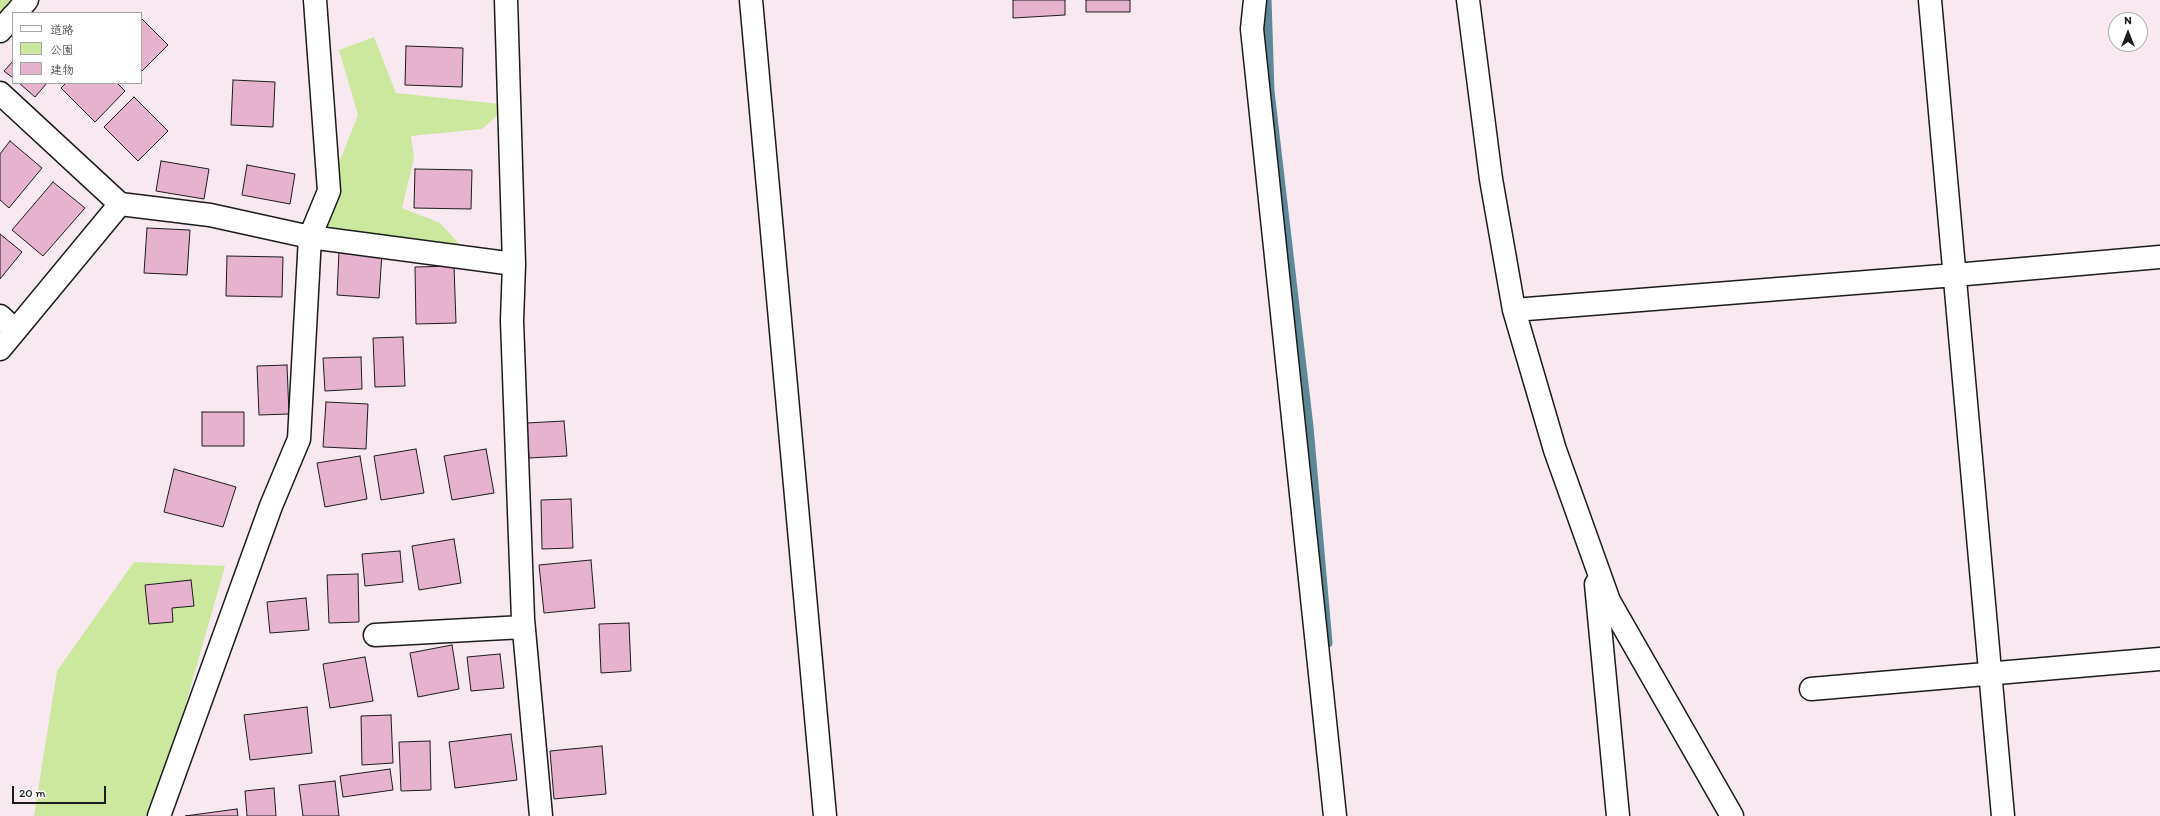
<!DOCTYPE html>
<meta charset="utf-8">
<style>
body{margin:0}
#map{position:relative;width:2160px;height:816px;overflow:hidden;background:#f8e8f0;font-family:Itim,"Klee One",sans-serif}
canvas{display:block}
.legend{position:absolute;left:12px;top:12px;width:130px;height:72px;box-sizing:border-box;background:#fff;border:1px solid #a4a4a4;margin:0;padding:5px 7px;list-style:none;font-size:12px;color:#1c1c1c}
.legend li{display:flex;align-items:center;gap:8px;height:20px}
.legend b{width:20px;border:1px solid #a4a4a4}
.north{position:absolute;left:2108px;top:12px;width:40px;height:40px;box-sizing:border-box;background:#fff;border:1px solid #a4a4a4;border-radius:50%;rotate:0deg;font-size:11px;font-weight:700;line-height:16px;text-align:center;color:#1c1c1c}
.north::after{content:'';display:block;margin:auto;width:14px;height:18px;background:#1c1c1c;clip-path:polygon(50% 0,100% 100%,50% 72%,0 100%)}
.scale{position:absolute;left:12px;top:786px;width:94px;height:18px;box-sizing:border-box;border:2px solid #1c1c1c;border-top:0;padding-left:5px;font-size:12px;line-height:14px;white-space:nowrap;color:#1c1c1c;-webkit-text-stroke:3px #fff;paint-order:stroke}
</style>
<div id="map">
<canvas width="2160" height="816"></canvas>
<ul class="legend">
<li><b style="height:5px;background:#fff"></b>道路</li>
<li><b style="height:11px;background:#cce89f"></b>公園</li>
<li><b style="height:11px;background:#e6b2cd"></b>建物</li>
</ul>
<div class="north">N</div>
<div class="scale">20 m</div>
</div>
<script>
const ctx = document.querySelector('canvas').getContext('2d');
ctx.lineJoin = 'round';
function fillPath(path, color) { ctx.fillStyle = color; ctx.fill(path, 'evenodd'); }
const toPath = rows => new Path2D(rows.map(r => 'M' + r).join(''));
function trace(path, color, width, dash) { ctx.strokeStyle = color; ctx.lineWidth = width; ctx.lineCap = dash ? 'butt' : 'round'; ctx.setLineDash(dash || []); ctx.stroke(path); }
const green = toPath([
 [0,0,11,0,0,14],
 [374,37,396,93,509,105,482,129,411,136,414,158,402,208,440,223,462,247,314,226,358,115,339,50],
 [134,562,225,566,154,816,34,816,57,671]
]);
const stream = toPath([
 [1267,0,1270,91,1309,427,1328,643]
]);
const building = toPath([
 [1013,0,1065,0,1065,15,1013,18,1013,0],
 [1086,0,1130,0,1130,12,1086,12,1086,0],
 [141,18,168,45,141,72,141,18],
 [406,46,463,48,462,87,405,85,406,46],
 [13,61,13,78,4,71,13,61],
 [233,80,275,82,273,127,231,125,233,80],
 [19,83,47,83,35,97,19,83],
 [66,83,117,83,125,91,95,122,61,88,66,83],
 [134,97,168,131,138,161,104,127,134,97],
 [10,141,42,168,9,208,0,200,0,154,10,141],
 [161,161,209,169,204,199,156,191,161,161],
 [247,165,295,174,290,204,242,195,247,165],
 [415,169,472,170,471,209,414,208,415,169],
 [53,182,85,208,43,256,12,230,53,182],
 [147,228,190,230,187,275,144,273,147,228],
 [0,234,22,252,0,279,0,234],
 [339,251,382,253,379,298,337,295,339,251],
 [227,256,283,257,282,297,226,296,227,256],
 [454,266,456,323,416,324,415,267,454,266],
 [403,337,405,386,375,387,373,338,403,337],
 [361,357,362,389,325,391,323,358,361,357],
 [287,365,289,414,259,415,257,366,287,365],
 [326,402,368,404,366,449,323,447,326,402],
 [202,412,244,412,244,446,202,446,202,412],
 [564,421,567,456,529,458,527,423,564,421],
 [416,449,424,493,381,500,374,456,416,449],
 [486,449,494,493,452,500,444,456,486,449],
 [360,456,367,499,325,507,317,463,360,456],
 [174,469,236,487,223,527,164,512,174,469],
 [571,499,573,548,542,549,541,500,571,499],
 [454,539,461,583,419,590,412,546,454,539],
 [400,551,403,582,365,586,362,554,400,551],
 [591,560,595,608,544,613,539,565,591,560],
 [358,574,359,622,329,623,327,575,358,574],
 [191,580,194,606,172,608,173,622,149,624,145,585,191,580],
 [306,598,309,630,270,633,267,602,306,598],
 [629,623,631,671,601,673,599,624,629,623],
 [452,645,459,689,418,697,410,653,452,645],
 [500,654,504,688,471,691,467,657,500,654],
 [365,657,373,701,330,708,323,664,365,657],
 [307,707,312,753,250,760,244,715,307,707],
 [391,715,393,763,362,765,361,716,391,715],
 [511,734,517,780,455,788,449,742,511,734],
 [430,741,431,790,401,791,399,742,430,741],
 [602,746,606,794,554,799,550,751,602,746],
 [390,769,393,790,343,797,340,776,390,769],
 [335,781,339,816,303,816,299,785,335,781],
 [274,788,276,816,247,816,245,791,274,788],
 [237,809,238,816,185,816,237,809]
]);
const minor = toPath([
 [506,0,514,264,512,321,523,619,541,816],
 [751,0,825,816],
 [1255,0,1252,29,1335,816],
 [1468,0,1491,179,1514,310,1555,450,1609,601,1732,816],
 [1930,0,2003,816],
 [16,13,27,0],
 [0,31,13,16],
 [0,93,120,204],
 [1514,310,1955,275,2160,257],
 [0,316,15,330],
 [0,349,120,204,210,215,310,237,514,264],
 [1596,584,1618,816],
 [375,635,523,627],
 [1811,689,2160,659],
 [159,816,271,506,299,439,310,237,329,191,315,0]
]);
fillPath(green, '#cce89f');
trace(stream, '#5d8898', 9);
fillPath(building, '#e6b2cd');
trace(building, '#1c1c1c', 1);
trace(minor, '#1c1c1c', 25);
trace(minor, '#fff', 22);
</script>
